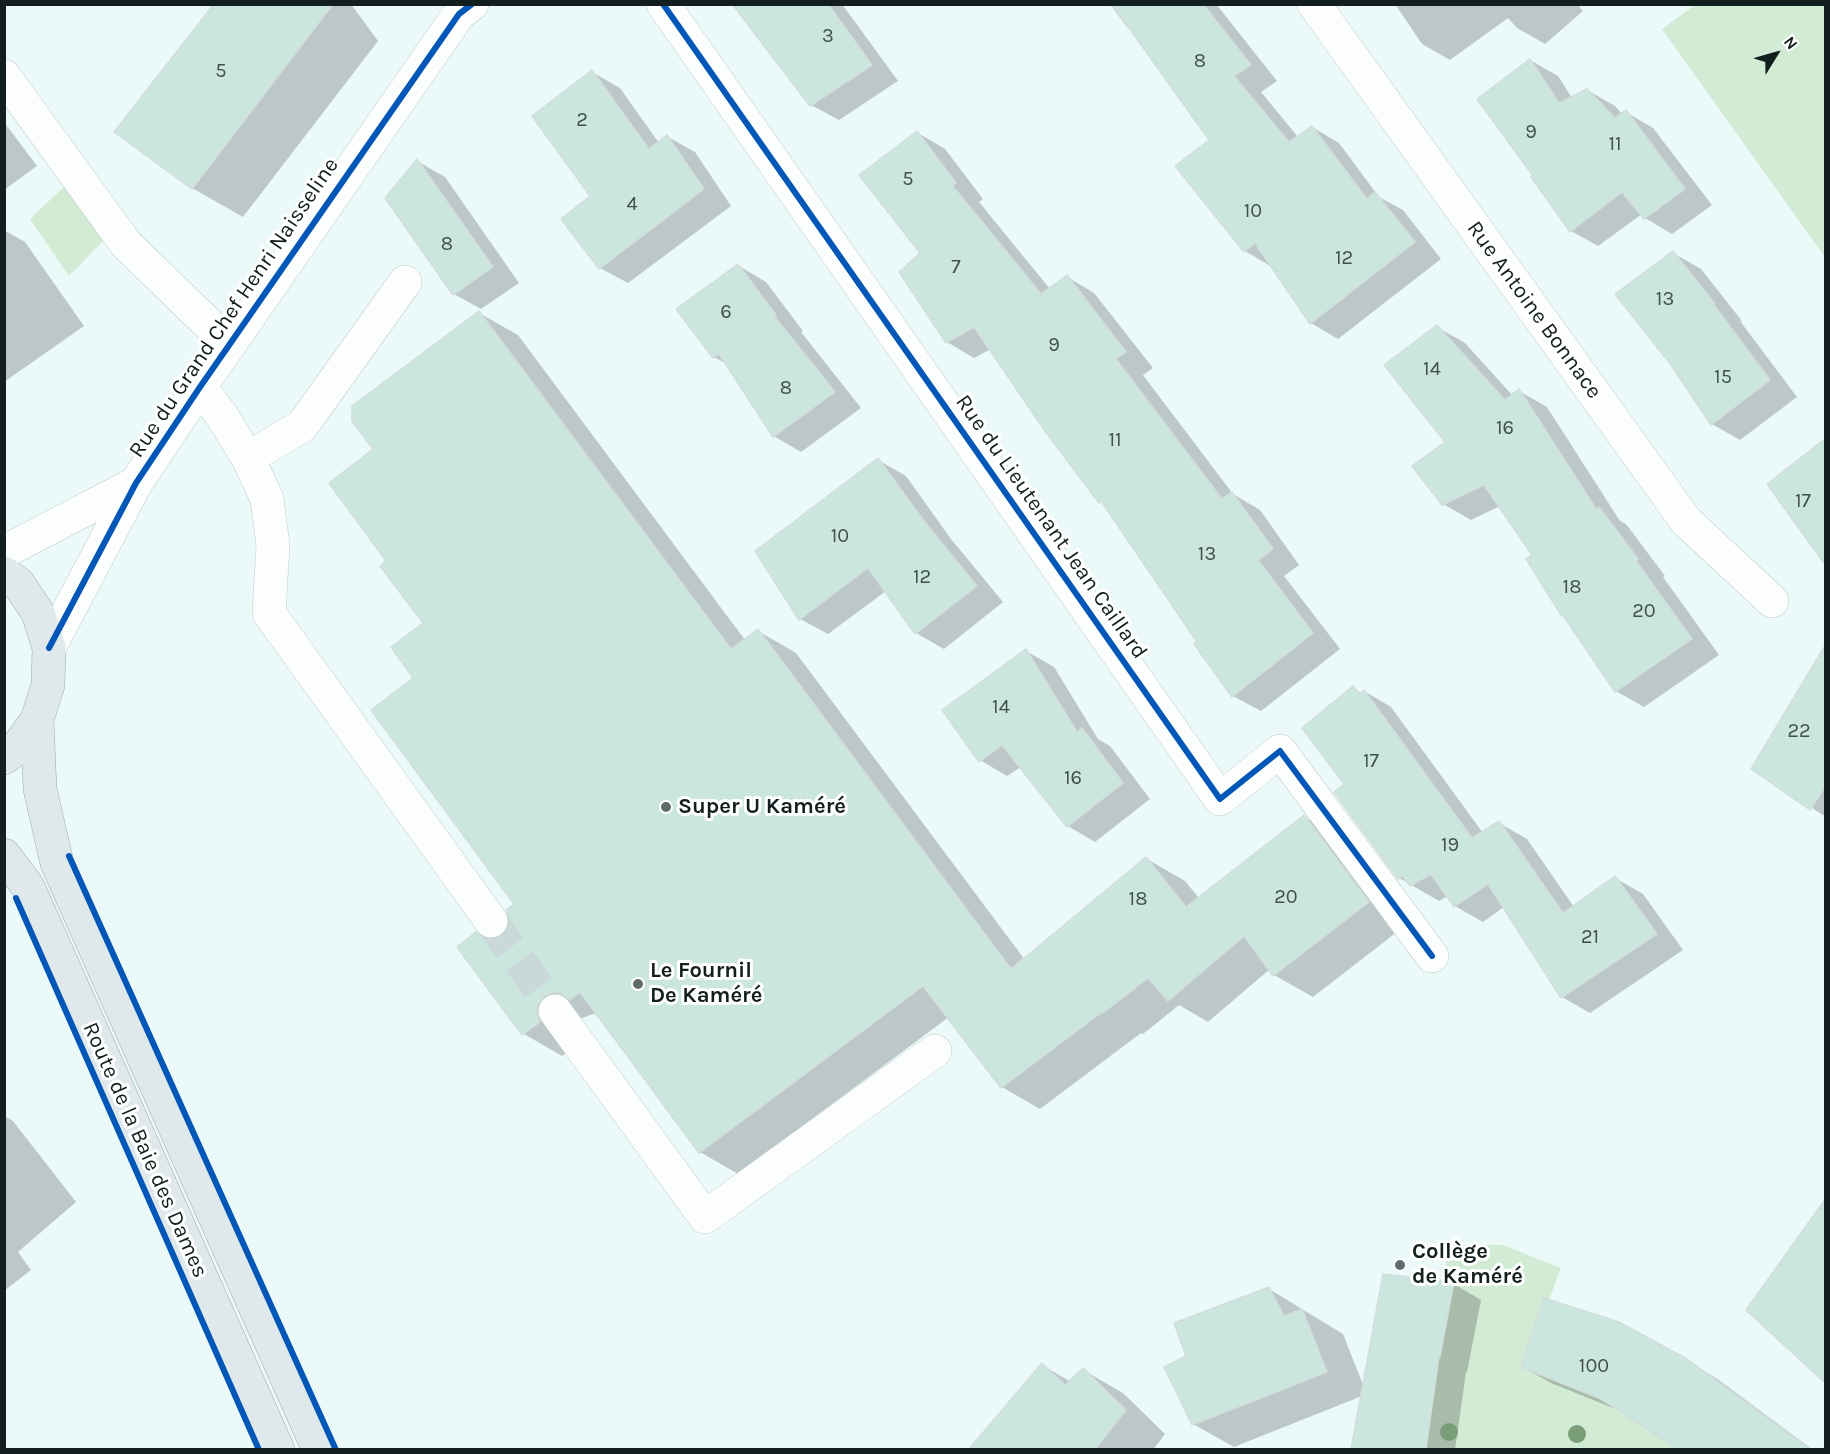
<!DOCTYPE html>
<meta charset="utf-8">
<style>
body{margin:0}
#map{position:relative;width:1830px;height:1454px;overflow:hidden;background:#ecf9f9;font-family:Karla,sans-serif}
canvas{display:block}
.frame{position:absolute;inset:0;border:6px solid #131e1e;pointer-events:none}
.north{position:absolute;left:1746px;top:24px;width:60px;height:60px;-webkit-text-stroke:4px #fff;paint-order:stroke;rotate:53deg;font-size:16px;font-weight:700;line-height:24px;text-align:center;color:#131e1e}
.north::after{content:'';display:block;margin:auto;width:21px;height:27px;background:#131e1e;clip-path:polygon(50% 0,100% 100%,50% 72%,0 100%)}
</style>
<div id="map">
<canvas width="1830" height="1454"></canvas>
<div class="frame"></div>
<div class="north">N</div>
</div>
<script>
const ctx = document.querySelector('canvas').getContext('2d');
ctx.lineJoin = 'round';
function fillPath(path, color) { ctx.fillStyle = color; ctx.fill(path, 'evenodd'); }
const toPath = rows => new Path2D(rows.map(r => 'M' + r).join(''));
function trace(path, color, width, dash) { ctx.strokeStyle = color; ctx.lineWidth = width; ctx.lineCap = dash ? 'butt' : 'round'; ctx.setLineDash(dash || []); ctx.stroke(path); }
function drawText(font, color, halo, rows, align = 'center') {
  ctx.font = font + ' Karla,sans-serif'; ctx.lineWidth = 6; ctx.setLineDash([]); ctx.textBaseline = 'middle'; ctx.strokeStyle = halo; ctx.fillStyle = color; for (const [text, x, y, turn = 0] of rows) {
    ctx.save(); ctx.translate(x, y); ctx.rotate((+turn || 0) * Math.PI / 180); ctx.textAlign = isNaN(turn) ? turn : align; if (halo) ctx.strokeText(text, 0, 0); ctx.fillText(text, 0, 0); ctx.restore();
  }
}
const green = toPath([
 [1695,5,1825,5,1825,257,1662,29],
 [65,186,104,240,69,276,30,219],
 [1446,1245,1503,1245,1561,1268,1549,1300,1544,1299,1532,1372,1601,1399,1658,1436,1675,1449,1426,1450,1439,1357,1454,1283,1446,1281]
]);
const shadow = toPath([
 [209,4,351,4,378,41,243,217,192,188,212,9],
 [735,4,842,4,898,81,839,120,811,105],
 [1110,4,1216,4,1277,81,1261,92,1298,137,1312,127,1339,143,1379,197,1403,210,1441,259,1338,339,1311,323,1272,267,1245,251,1211,140,1133,30,1127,27],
 [1395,4,1577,4,1583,11,1545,44,1517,28,1508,18,1450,60,1422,44],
 [1530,60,1558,76,1572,98,1587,90,1615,106,1622,114,1626,112,1653,128,1712,205,1672,234,1645,218,1642,214,1598,246,1571,231],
 [592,72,620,88,659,143,668,137,695,152,731,206,628,283,600,268,592,196],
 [4,122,37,166,4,190],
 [918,133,945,149,983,199,979,202,1050,289,1067,277,1094,293,1153,368,1143,375,1233,494,1260,510,1299,565,1284,576,1340,649,1261,711,1233,696,1199,642,1106,506,1100,502,991,349,974,358,947,342,922,253],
 [417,161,445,177,519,283,481,309,454,294],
 [4,230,25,242,84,326,4,382],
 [1673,253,1701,269,1742,321,1740,321,1797,397,1740,440,1712,424],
 [739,266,766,282,803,331,801,332,861,408,801,452,774,436,727,364,714,357],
 [479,313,518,335,745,640,758,631,796,653,1025,960,1147,859,1185,881,1199,898,1304,817,1343,839,1406,925,1313,997,1274,975,1270,969,1208,1022,1179,1005,1143,1034,1141,1033,1040,1109,1002,1087,949,1017,738,1174,700,1152,598,1015,593,1014,582,1018,576,1026,578,1044,562,1056,524,1034,459,947,487,940,492,941,503,937,510,929,516,904,416,678,425,624,388,561,376,450],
 [1437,327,1465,343,1513,396,1519,391,1547,407,1620,521,1626,524,1665,576,1663,577,1719,655,1644,707,1616,691,1534,556,1500,506,1471,520,1443,504,1448,443],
 [878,460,906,476,951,539,1003,602,944,649,916,633,886,591,828,634,800,619],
 [1026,651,1054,667,1098,739,1110,746,1150,799,1095,842,1068,826,1021,767,1007,776,980,760],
 [1826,674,1826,817,1753,769],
 [1353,688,1361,693,1364,691,1391,707,1483,833,1499,823,1527,839,1574,907,1615,878,1643,894,1683,950,1590,1013,1562,997,1504,907,1483,922,1455,906,1448,896,1439,901,1399,878,1346,785],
 [4,1116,13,1121,76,1202,18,1252,31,1270,4,1291],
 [1454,1284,1481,1300,1467,1372,1466,1372,1455,1450,1352,1450,1362,1396,1234,1447,1193,1424,1188,1357,1269,1289,1343,1334,1364,1387],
 [1686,1361,1716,1378,1813,1450,1677,1450,1659,1435,1623,1412,1551,1383,1523,1367],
 [1042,1365,1071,1382,1083,1370,1123,1393,1165,1434,1153,1450,984,1450,977,1443]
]);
const building = toPath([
 [214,4,333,4,192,189,114,132,214,4],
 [732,4,828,4,872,65,810,106,732,4],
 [1112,4,1203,4,1251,65,1234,76,1289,142,1312,126,1367,199,1375,192,1415,242,1310,324,1255,243,1244,252,1175,166,1209,140,1112,4],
 [1530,59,1559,103,1587,89,1615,118,1626,110,1685,189,1644,219,1622,192,1570,232,1531,177,1533,176,1477,99,1530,59],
 [592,70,649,149,667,135,704,189,599,269,561,219,590,196,532,116,592,70],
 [917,131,956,183,952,185,1041,294,1067,275,1126,352,1116,359,1222,499,1232,492,1273,549,1258,560,1313,633,1232,697,1194,644,1197,642,1101,501,1099,503,1045,431,974,327,946,343,899,272,920,253,859,175,917,131],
 [417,159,493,267,453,295,385,198,417,159],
 [1673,251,1715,304,1714,305,1770,380,1711,425,1671,365,1615,294,1673,251],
 [738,264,776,315,774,316,835,392,773,437,719,354,713,358,676,309,738,264],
 [479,311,731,649,758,629,1011,969,1146,857,1186,907,1304,815,1369,902,1273,976,1244,936,1168,1001,1148,978,1103,1013,1102,1012,1001,1088,923,986,699,1153,580,992,570,1000,562,994,554,992,544,996,538,1004,536,1012,540,1022,522,1035,457,947,476,932,484,938,492,940,502,936,508,928,510,920,506,910,514,904,371,710,413,678,391,647,423,623,380,566,386,561,329,483,373,449,352,421,352,406,479,311],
 [1437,325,1505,400,1519,389,1596,509,1599,507,1638,559,1636,561,1692,639,1615,692,1562,614,1561,615,1526,559,1532,555,1484,485,1442,505,1412,466,1445,442,1384,365,1437,325],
 [1826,438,1826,566,1767,484,1826,438],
 [878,458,924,521,977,586,915,634,868,568,799,620,755,551,878,458],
 [1826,644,1826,785,1810,810,1751,769,1826,644],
 [1026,649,1077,732,1082,728,1123,783,1067,827,1002,745,979,762,942,710,1026,649],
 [1353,686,1359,694,1364,690,1472,838,1499,821,1563,913,1615,876,1657,934,1561,998,1488,884,1454,907,1431,874,1410,886,1402,876,1398,879,1334,792,1344,784,1302,728,1353,686],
 [1826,1198,1826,1384,1746,1310,1826,1198],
 [1383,1274,1454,1282,1440,1357,1439,1357,1426,1449,1351,1449,1383,1274],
 [1269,1287,1284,1316,1302,1309,1327,1372,1192,1425,1164,1367,1186,1356,1174,1323,1269,1287],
 [1544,1298,1619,1322,1687,1359,1810,1449,1675,1449,1658,1436,1601,1399,1521,1367,1544,1298],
 [1042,1363,1065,1385,1083,1368,1126,1410,1095,1449,969,1449,1042,1363]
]);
const minorTunnel = toPath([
 [491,921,555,1011]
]);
const minor = toPath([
 [663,4,1220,799,1280,751,1432,956],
 [1314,4,1686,521,1772,601],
 [4,76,126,244,229,344],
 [200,387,222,416,248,458,267,499,273,545,269,613,491,921],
 [248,458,302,426,405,282],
 [4,552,136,483],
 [49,648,136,483,200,387,459,14,472,4],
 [555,1011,705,1217,935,1051]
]);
const major = toPath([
 [4,573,18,583,38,613,49,648,48,685,37,720,16,749,4,758],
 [37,720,40,789,57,863,319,1450],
 [4,855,28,887,278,1450]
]);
const cycleway = toPath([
 [663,4,1220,799,1280,751,1432,956],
 [49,648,136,483,200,387,459,14,472,4],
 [69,856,336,1450],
 [16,898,259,1450]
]);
const trees = [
 [1449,1432],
 [1577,1434]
];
const markers = [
 [666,807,6,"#5f6b6b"],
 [638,984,6,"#5f6b6b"],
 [1400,1265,6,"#5f6b6b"]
];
const numberNames = [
 ["3",828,36],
 ["8",1200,61],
 ["5",221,71],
 ["2",582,120],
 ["9",1531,132],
 ["11",1615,144],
 ["5",908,179],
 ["4",632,204],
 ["10",1253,211],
 ["8",447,244],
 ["12",1344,258],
 ["7",956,267],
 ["13",1665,299],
 ["6",726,312],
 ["9",1054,345],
 ["14",1432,369],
 ["15",1723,377],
 ["8",786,388],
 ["16",1505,428],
 ["11",1115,440],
 ["17",1803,501],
 ["10",840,536],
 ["13",1207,554],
 ["12",922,577],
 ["18",1572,587],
 ["20",1644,611],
 ["14",1001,707],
 ["22",1799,731],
 ["17",1371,761],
 ["16",1073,778],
 ["19",1450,845],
 ["20",1286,897],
 ["18",1138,899],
 ["21",1590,937],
 ["100",1594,1366]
];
const streetNames = [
 ["Rue du Grand Chef Henri Naisseline",234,308,-56],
 ["Rue Antoine Bonnace",1534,310,54],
 ["Rue du Lieutenant Jean Caillard",1051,527,55],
 ["Route de la Baie des Dames",145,1150,66]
];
const poiNames = [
 ["Super U Kaméré",678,807],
 ["Le Fournil",650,971],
 ["De Kaméré",650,996],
 ["Collège",1412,1252],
 ["de Kaméré",1412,1277]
];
fillPath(green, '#d2ebd4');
fillPath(shadow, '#0003');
fillPath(building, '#cbe6de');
trace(building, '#d3dedc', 1.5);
trace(minorTunnel, '#cbd8d8', 33, [33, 16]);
trace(minor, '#bfcbcb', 34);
trace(major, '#97a9ad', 34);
trace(minor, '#fcfefe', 33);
trace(major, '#dfe8eb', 33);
trace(cycleway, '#0057b8', 6);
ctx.fillStyle = '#7a9f78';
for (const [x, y] of trees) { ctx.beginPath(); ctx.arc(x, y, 9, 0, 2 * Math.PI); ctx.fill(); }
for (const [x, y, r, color] of markers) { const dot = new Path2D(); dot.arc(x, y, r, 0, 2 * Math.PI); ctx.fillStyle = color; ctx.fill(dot); trace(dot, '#fff', 2); }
drawText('20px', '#41504e', null, numberNames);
drawText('22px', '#131e1e', '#fff', streetNames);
drawText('bold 22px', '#131e1e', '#fff', poiNames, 'left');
</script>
